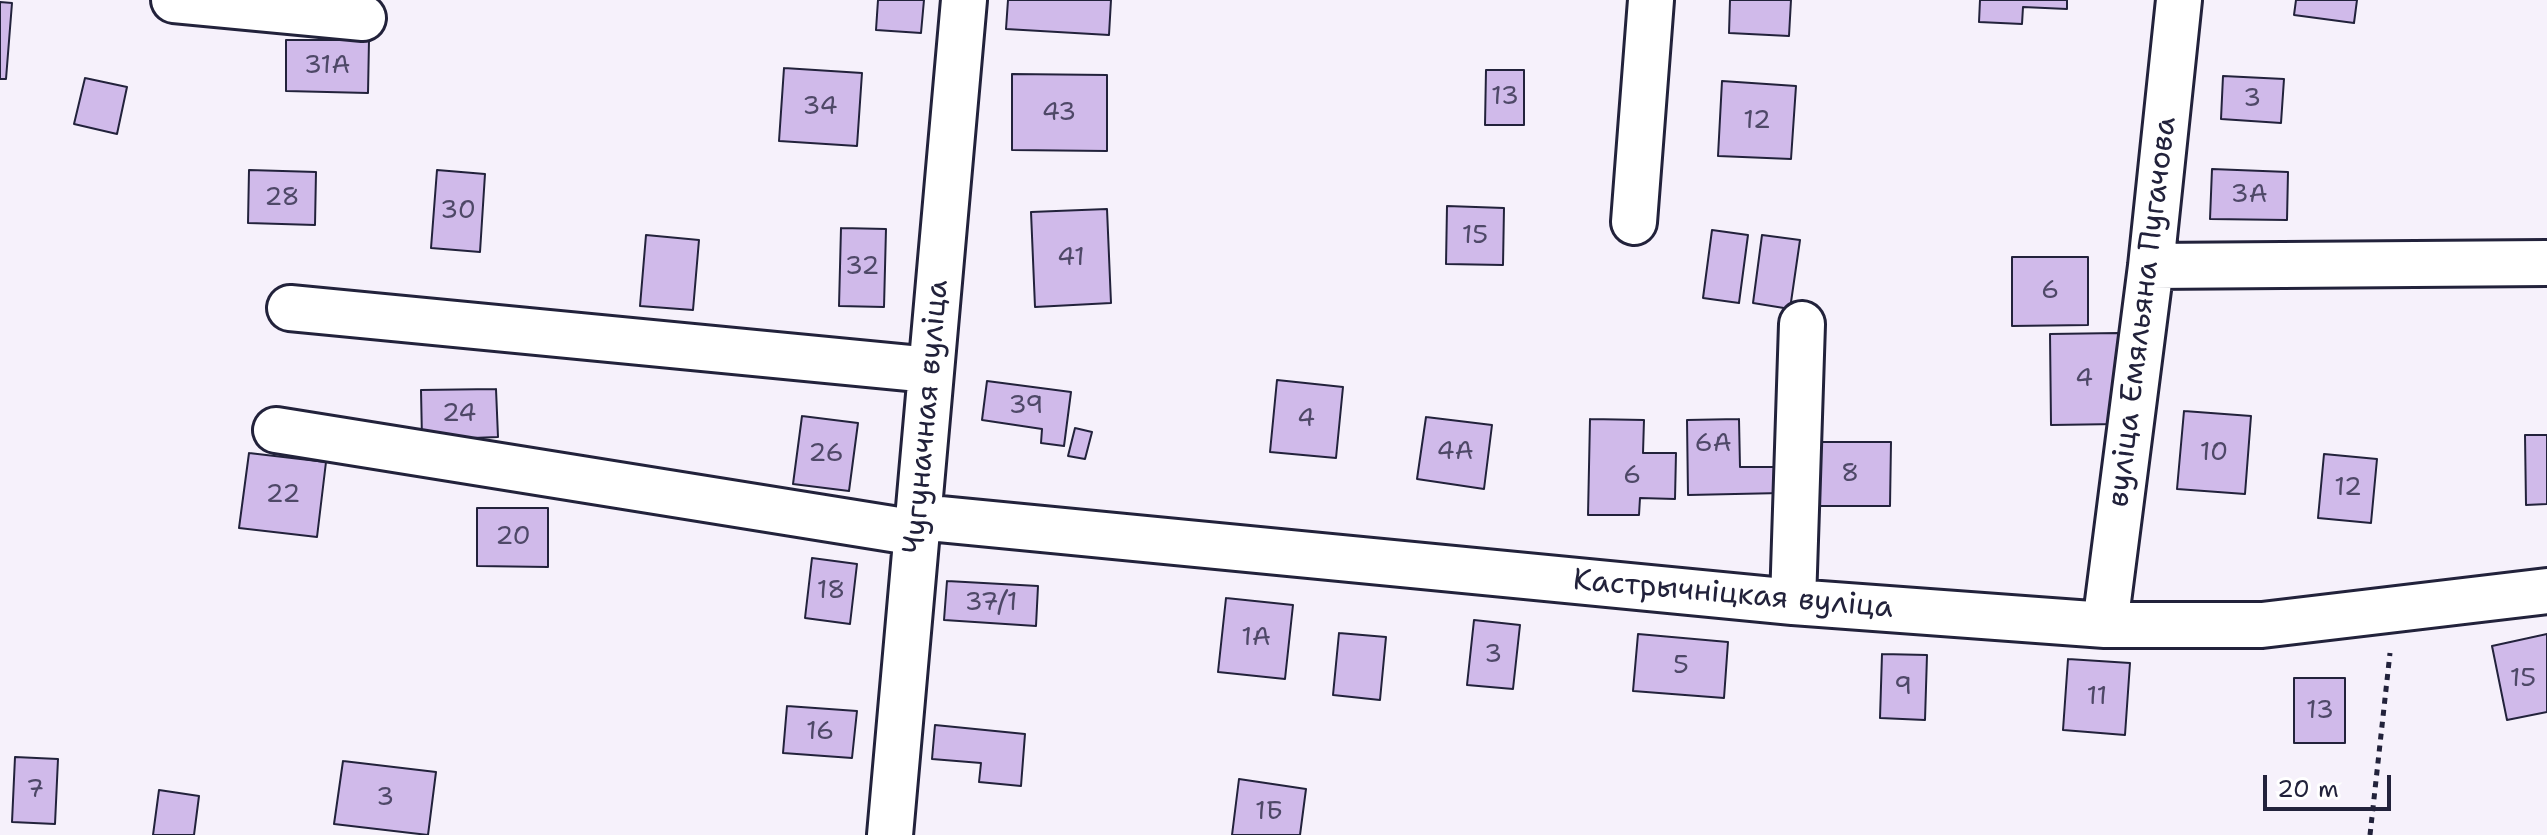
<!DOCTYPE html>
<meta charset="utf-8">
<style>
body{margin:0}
#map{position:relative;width:2547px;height:835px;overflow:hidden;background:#f6f1fb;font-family:"Shantell Sans",sans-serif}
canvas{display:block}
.scale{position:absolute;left:2263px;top:775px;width:128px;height:36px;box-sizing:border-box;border:4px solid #22223b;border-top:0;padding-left:10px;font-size:24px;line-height:28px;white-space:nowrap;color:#22223b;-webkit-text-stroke:6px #fff;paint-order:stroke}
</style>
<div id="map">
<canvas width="2547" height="835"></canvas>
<div class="scale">20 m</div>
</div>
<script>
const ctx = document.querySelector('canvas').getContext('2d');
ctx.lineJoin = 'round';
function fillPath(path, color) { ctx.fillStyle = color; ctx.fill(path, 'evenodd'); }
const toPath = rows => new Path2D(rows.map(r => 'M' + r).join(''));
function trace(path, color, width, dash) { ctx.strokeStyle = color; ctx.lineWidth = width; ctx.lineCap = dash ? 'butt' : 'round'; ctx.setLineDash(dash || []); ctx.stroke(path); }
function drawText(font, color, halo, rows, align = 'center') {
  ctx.font = font + ' "Shantell Sans",sans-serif'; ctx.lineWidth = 7; ctx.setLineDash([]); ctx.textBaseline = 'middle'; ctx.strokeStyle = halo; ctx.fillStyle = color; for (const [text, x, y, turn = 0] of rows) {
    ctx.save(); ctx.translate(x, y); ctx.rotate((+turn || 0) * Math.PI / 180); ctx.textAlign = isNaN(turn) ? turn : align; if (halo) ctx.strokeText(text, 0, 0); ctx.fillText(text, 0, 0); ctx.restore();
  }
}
const building = toPath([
 [878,0,924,0,921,33,876,30,878,0],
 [1008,0,1111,0,1109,35,1006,29,1008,0],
 [1730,0,1791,0,1789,36,1729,33,1730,0],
 [1980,0,2067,0,2067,9,2023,7,2022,24,1979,22,1980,0],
 [2296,0,2357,0,2354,23,2294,15,2296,0],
 [0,2,12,3,6,79,0,79,0,2],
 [286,40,369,40,368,93,286,91,286,40],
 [784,68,862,73,857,146,779,141,784,68],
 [1486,70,1524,70,1524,125,1485,125,1486,70],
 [1012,74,1107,75,1107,151,1012,150,1012,74],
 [2223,76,2284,79,2281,123,2221,119,2223,76],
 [85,78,127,87,117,134,74,124,85,78],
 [1722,81,1796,86,1791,159,1718,156,1722,81],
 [2212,169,2288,172,2287,220,2210,219,2212,169],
 [249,170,316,172,315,225,248,223,249,170],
 [437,170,485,174,480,252,431,248,437,170],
 [1447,206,1504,208,1503,265,1446,264,1447,206],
 [1107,209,1111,303,1035,307,1031,212,1107,209],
 [841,228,886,229,884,307,839,306,841,228],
 [1712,230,1748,235,1739,303,1703,298,1712,230],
 [646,235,699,240,693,310,640,306,646,235],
 [1762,235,1800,240,1790,309,1753,303,1762,235],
 [2012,257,2088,257,2088,325,2012,326,2012,257],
 [2118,333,2118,424,2051,425,2050,334,2118,333],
 [1277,380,1343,387,1336,458,1270,452,1277,380],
 [987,381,1071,392,1064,446,1041,443,1042,429,982,420,987,381],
 [496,389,498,437,422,440,421,390,496,389],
 [2184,411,2251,416,2245,494,2177,489,2184,411],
 [802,416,858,423,849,491,793,484,802,416],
 [1426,417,1492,425,1484,489,1417,479,1426,417],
 [1590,419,1644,420,1643,453,1676,453,1675,499,1640,498,1639,515,1588,515,1590,419],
 [1739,419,1740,467,1782,467,1782,493,1688,495,1687,420,1739,419],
 [1075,428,1092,432,1085,459,1068,456,1075,428],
 [2525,435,2547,435,2547,504,2526,505,2525,435],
 [1809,442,1891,442,1890,506,1808,506,1809,442],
 [249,453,326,462,317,537,239,528,249,453],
 [2324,454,2377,459,2371,523,2318,518,2324,454],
 [477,508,548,508,548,567,477,566,477,508],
 [812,558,857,564,850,624,805,618,812,558],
 [947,581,1038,586,1036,626,944,620,947,581],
 [1226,598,1293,605,1285,679,1218,672,1226,598],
 [1474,620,1520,625,1513,689,1467,685,1474,620],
 [1339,633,1386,637,1380,700,1333,695,1339,633],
 [1638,634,1728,642,1724,698,1633,691,1638,634],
 [2547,634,2547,712,2507,720,2492,646,2547,634],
 [1882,654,1927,655,1925,720,1880,718,1882,654],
 [2068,659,2130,663,2125,735,2063,730,2068,659],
 [2294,678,2345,678,2345,743,2294,743,2294,678],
 [787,706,857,711,852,758,783,753,787,706],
 [935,725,1025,734,1021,786,979,782,981,763,932,759,935,725],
 [15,757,58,759,55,824,12,822,15,757],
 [343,761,436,772,428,835,334,824,343,761],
 [1239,779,1306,789,1300,835,1232,835,1239,779],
 [159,790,199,796,194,835,153,835,159,790]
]);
const path = toPath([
 [2370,835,2390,653]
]);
const minor = toPath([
 [174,0,363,18],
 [1634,222,1651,0],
 [2151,266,2547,263],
 [290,308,930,370],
 [276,430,917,533],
 [919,517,1793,602,2105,625,2262,625,2547,591],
 [1793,602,1802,324],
 [2105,625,2151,266,2179,0],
 [890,835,964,0]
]);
const numberNames = [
 ["31А",327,66],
 ["13",1505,97],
 ["3",2252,99],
 ["34",820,107],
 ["43",1059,113],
 ["12",1757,121],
 ["3А",2249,195],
 ["28",282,198],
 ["30",458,211],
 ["15",1475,236],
 ["41",1071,258],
 ["32",862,267],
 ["6",2050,291],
 ["4",2084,379],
 ["39",1026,406],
 ["24",459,414],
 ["4",1306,419],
 ["6А",1713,444],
 ["4А",1455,452],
 ["10",2214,453],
 ["26",826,454],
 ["8",1850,474],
 ["6",1632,476],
 ["12",2348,488],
 ["22",283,495],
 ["20",513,537],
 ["18",831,591],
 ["37/1",991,603],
 ["1А",1256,638],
 ["3",1493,655],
 ["5",1681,666],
 ["15",2523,679],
 ["9",1903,687],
 ["11",2097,697],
 ["13",2320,711],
 ["16",820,732],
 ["7",35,790],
 ["3",385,798],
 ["1Б",1269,812]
];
const streetNames = [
 ["вуліца Емяльяна Пугачова",2143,312,-83],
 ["Чугуначная вуліца",927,417,-85],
 ["Кастрычніцкая вуліца",1733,595,5]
];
fillPath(building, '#d0baea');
trace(building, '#22223b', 2);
trace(minor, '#22223b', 50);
trace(path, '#22223b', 5, [6, 6]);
trace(minor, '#fff', 44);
drawText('26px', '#4e4867', null, numberNames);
drawText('30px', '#22223b', '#fff', streetNames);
</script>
